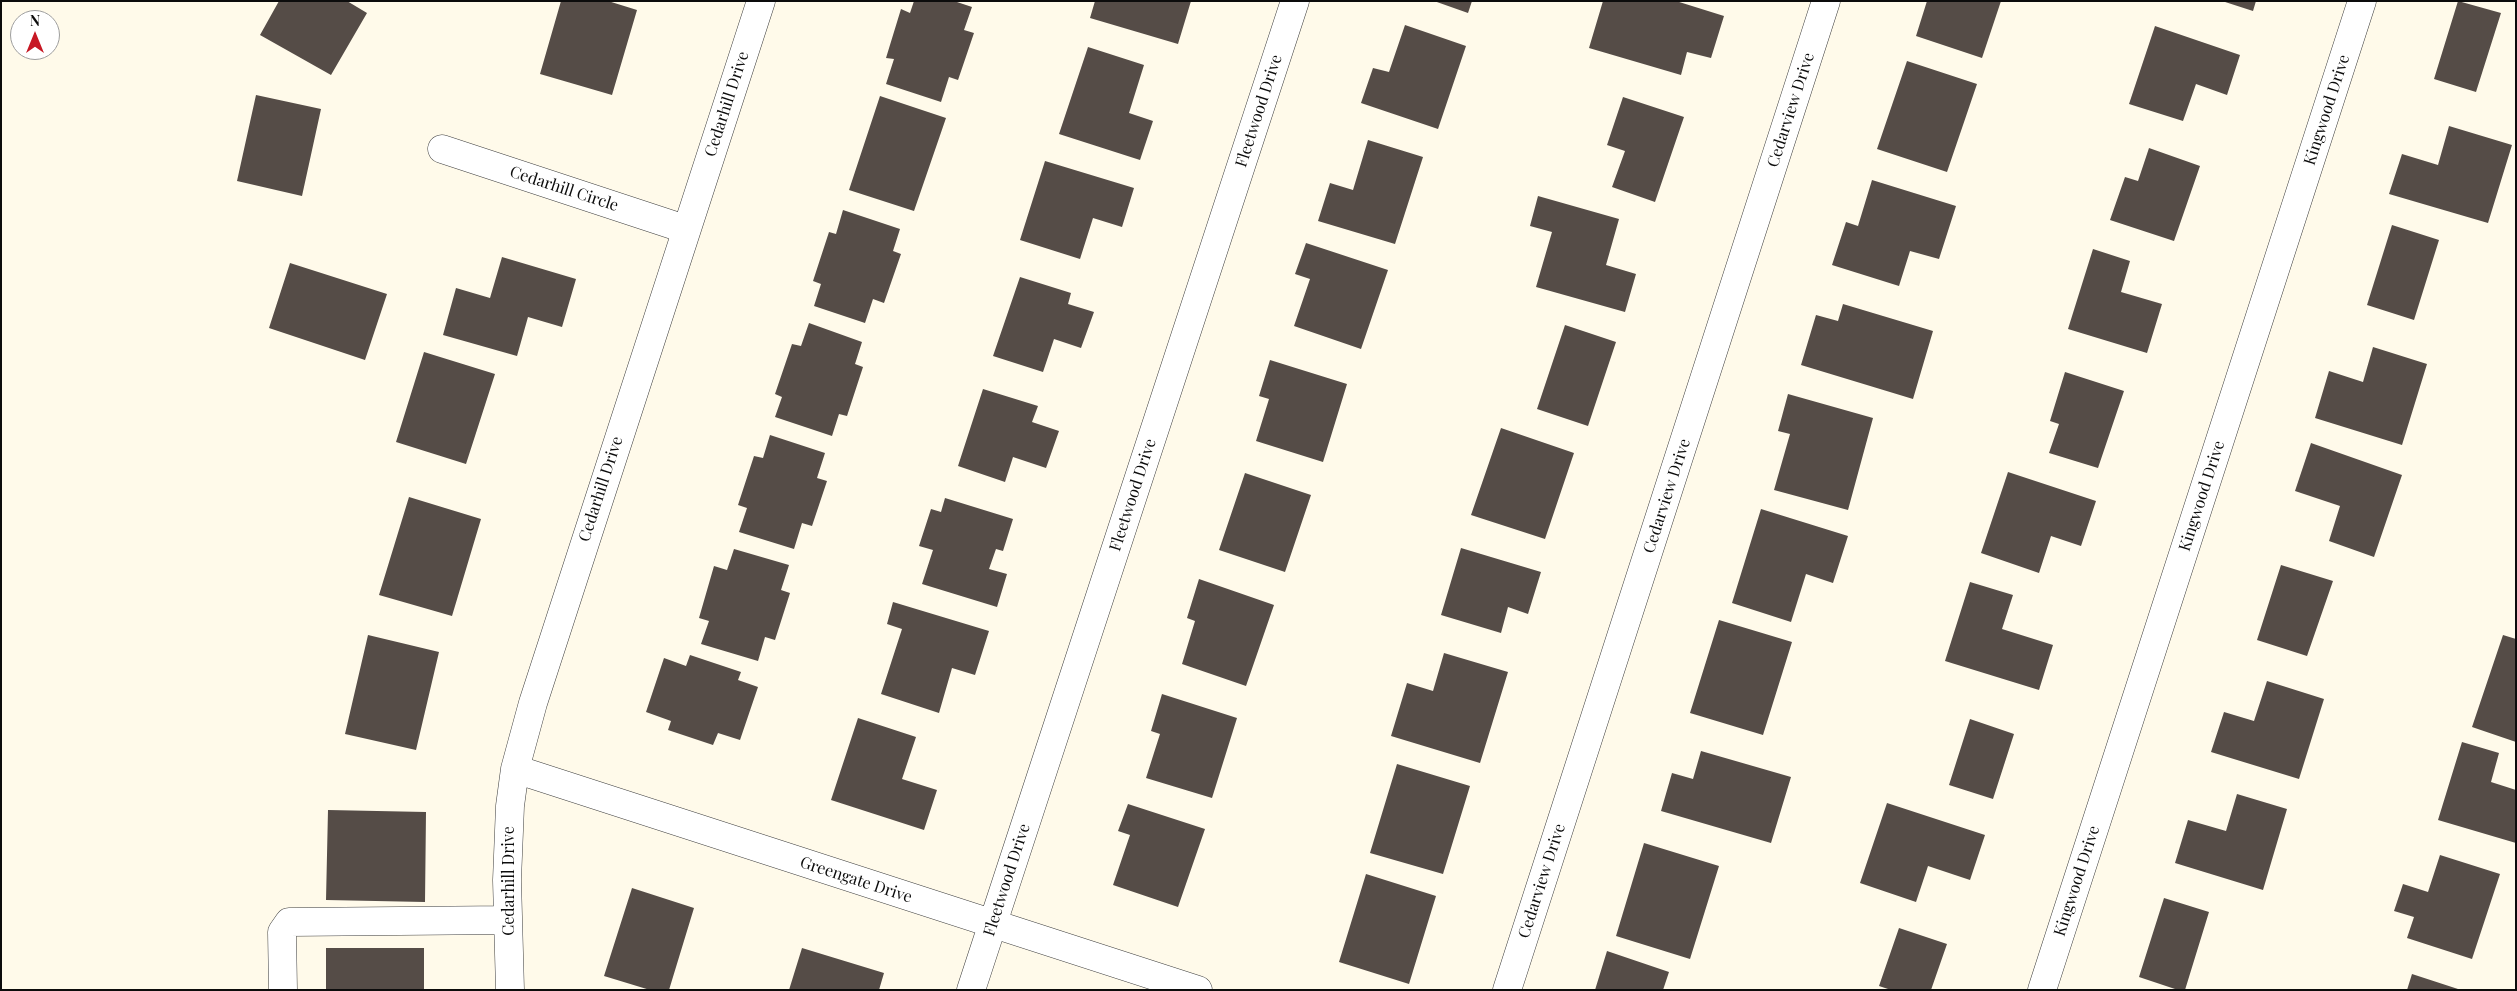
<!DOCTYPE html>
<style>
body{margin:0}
#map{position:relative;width:2517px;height:991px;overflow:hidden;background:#fffaea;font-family:"Playfair Display",serif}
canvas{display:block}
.frame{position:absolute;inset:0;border:2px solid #0c0c0c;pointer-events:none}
.north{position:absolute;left:10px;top:10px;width:50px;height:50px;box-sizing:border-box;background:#fff;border:1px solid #9e9e9e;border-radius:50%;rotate:0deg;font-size:14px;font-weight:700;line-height:20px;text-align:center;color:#0c0c0c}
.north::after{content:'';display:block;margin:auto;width:18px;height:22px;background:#c71824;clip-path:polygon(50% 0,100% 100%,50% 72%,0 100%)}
</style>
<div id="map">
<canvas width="2517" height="991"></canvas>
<div class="frame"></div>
<div class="north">N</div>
</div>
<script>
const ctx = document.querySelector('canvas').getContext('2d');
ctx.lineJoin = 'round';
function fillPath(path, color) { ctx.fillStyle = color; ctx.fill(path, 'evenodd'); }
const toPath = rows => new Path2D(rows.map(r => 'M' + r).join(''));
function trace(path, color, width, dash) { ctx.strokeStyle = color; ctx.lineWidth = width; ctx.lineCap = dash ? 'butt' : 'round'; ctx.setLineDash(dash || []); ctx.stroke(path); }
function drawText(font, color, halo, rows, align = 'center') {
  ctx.font = font + ' "Playfair Display",serif'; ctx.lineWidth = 5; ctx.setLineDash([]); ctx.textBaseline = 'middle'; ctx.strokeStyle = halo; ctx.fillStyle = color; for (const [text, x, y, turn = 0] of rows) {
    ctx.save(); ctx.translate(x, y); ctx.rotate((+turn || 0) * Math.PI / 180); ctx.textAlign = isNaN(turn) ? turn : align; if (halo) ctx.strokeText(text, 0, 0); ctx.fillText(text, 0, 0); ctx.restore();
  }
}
const building = toPath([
 [279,1,347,1,367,13,331,75,260,35],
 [561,1,608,1,637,10,612,95,540,74],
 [914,1,954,1,972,7,964,30,974,33,958,80,949,77,941,102,886,84,894,59,886,58,901,9,910,13],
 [1095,1,1191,1,1178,44,1090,18],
 [1434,1,1472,1,1468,13],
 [1603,1,1676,1,1724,16,1711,58,1687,52,1681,75,1589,48],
 [1927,1,2001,1,1982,58,1916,36],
 [2222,1,2256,1,2253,11],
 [2458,1,2501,13,2476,92,2434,79],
 [1405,25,1466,46,1438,129,1361,103,1373,68,1389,72],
 [2155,26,2240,55,2227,95,2196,84,2183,121,2129,104],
 [1088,47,1144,65,1129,113,1153,121,1140,160,1059,134],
 [1907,61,1977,84,1947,172,1877,149],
 [256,95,321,109,302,196,237,181],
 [880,96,946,118,914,211,849,190],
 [1623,97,1684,117,1655,202,1612,187,1625,151,1607,145],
 [2449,126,2512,145,2488,223,2389,194,2402,154,2438,165],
 [1368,140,1423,157,1395,244,1318,221,1330,183,1353,190],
 [2149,148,2200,166,2174,241,2110,220,2125,177,2138,181],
 [1045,161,1134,188,1122,227,1093,218,1080,259,1020,240],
 [1872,180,1956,206,1939,259,1910,251,1899,286,1832,265,1846,222,1858,226],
 [1538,196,1619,219,1606,265,1636,274,1625,312,1536,287,1552,232,1530,226],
 [843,210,900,229,893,251,901,254,884,303,873,299,865,323,814,306,821,284,813,281,829,232,836,234],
 [2392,225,2439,240,2414,320,2367,305],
 [1306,243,1388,270,1361,349,1294,326,1310,279,1295,274],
 [2093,249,2130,261,2121,292,2162,304,2147,353,2068,329],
 [502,257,576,279,562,327,528,317,517,356,443,335,456,288,490,298],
 [290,263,387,294,365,360,269,328],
 [1020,277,1071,293,1068,304,1094,312,1081,348,1054,339,1043,372,993,356],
 [1843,304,1933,331,1913,399,1801,365,1816,315,1838,321],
 [809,323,862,342,855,364,863,367,847,416,839,414,832,436,775,417,782,397,775,394,792,344,801,346],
 [1565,325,1616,342,1588,426,1537,409],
 [2373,347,2427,364,2402,445,2315,418,2329,371,2363,382],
 [424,352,495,374,466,464,396,442],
 [1270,360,1347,384,1323,462,1256,441,1269,399,1259,396],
 [2065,372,2124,391,2098,468,2049,453,2059,424,2050,421],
 [983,389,1038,406,1032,422,1059,431,1046,468,1013,457,1005,482,958,466],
 [1788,394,1873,418,1848,510,1774,490,1790,434,1778,431],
 [1501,428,1574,453,1545,539,1471,515],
 [770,435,825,453,817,478,827,481,812,526,802,523,794,549,739,532,747,508,738,505,754,456,763,458],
 [2311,443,2402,475,2374,557,2329,541,2340,506,2295,491],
 [2008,472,2096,501,2081,546,2051,536,2039,573,1981,553],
 [1245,473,1311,495,1285,572,1219,550],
 [409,497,481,519,452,616,379,595],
 [945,498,1013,519,1003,551,996,549,989,569,1007,574,997,607,922,584,933,550,919,546,931,509,941,512],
 [1761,509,1848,536,1833,583,1806,574,1791,622,1732,603],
 [1461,548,1541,572,1528,614,1508,607,1501,633,1441,615],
 [734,549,789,565,781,590,790,593,775,640,765,637,758,661,701,644,709,621,699,618,714,566,727,570],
 [2281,565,2333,581,2307,656,2257,640],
 [1199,579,1274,605,1246,686,1182,664,1195,621,1187,618],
 [1970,582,2013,595,2002,629,2053,645,2039,690,1945,661],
 [893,602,989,631,975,675,952,668,939,713,881,694,902,629,887,624],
 [1719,620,1792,642,1763,735,1690,713],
 [368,635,439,652,416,750,345,734],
 [2503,635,2516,639,2516,742,2472,727],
 [1444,653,1508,672,1480,763,1391,736,1407,683,1433,691],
 [690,655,741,672,738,680,758,687,740,740,718,733,713,745,668,730,671,721,646,712,664,658,686,666],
 [2267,681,2324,699,2299,779,2211,752,2224,712,2254,721],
 [1162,694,1237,718,1212,798,1146,778,1160,734,1151,731],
 [858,718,916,737,902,779,937,790,924,830,831,800],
 [1970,719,2014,734,1993,799,1949,785],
 [2462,742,2499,753,2491,782,2516,790,2516,843,2438,820],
 [1701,751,1791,777,1771,843,1661,811,1672,773,1693,779],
 [1397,764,1470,786,1443,874,1370,853],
 [2237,794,2287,809,2263,890,2175,863,2188,820,2226,831],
 [1887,803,1985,835,1970,880,1928,866,1916,902,1860,883],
 [1128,804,1205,829,1178,907,1113,885,1130,835,1118,831],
 [328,810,426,812,425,902,326,900],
 [1644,843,1719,866,1690,959,1616,936],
 [2440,855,2500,874,2472,959,2407,938,2414,917,2394,911,2403,884,2428,892],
 [1366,874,1436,896,1409,984,1339,962],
 [632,888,694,908,669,990,650,990,604,976],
 [2164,898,2209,912,2185,990,2178,990,2139,977],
 [1899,928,1947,944,1931,990,1891,990,1879,986],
 [326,948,424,948,424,990,326,990],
 [802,948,884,973,879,990,789,990],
 [1607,951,1669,972,1663,990,1595,990],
 [2412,974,2458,989,2458,990,2407,990]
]);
const minor = toPath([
 [442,149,685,229],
 [515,769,1198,990],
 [283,990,282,932,289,922,508,920],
 [510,990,507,880,510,806,515,769,533,703,761,1],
 [971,990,1295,1],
 [1507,990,1826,1],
 [2042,990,2362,1]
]);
const streetNames = [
 ["Cedarhill Drive",727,104,-72],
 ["Cedarview Drive",1791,110,-72],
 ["Kingwood Drive",2327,110,-72],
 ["Fleetwood Drive",1259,111,-72],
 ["Cedarhill Circle",564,189,18],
 ["Cedarhill Drive",601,489,-72],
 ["Fleetwood Drive",1133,495,-72],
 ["Cedarview Drive",1667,496,-72],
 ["Kingwood Drive",2202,496,-72],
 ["Greengate Drive",856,880,18],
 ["Fleetwood Drive",1007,880,-72],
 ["Cedarhill Drive",509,881,-90],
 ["Cedarview Drive",1542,881,-72],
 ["Kingwood Drive",2077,881,-72]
];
fillPath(building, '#554c47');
trace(minor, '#3f3f3f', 29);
trace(minor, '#fff', 28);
drawText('16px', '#0c0c0c', '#fff', streetNames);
</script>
